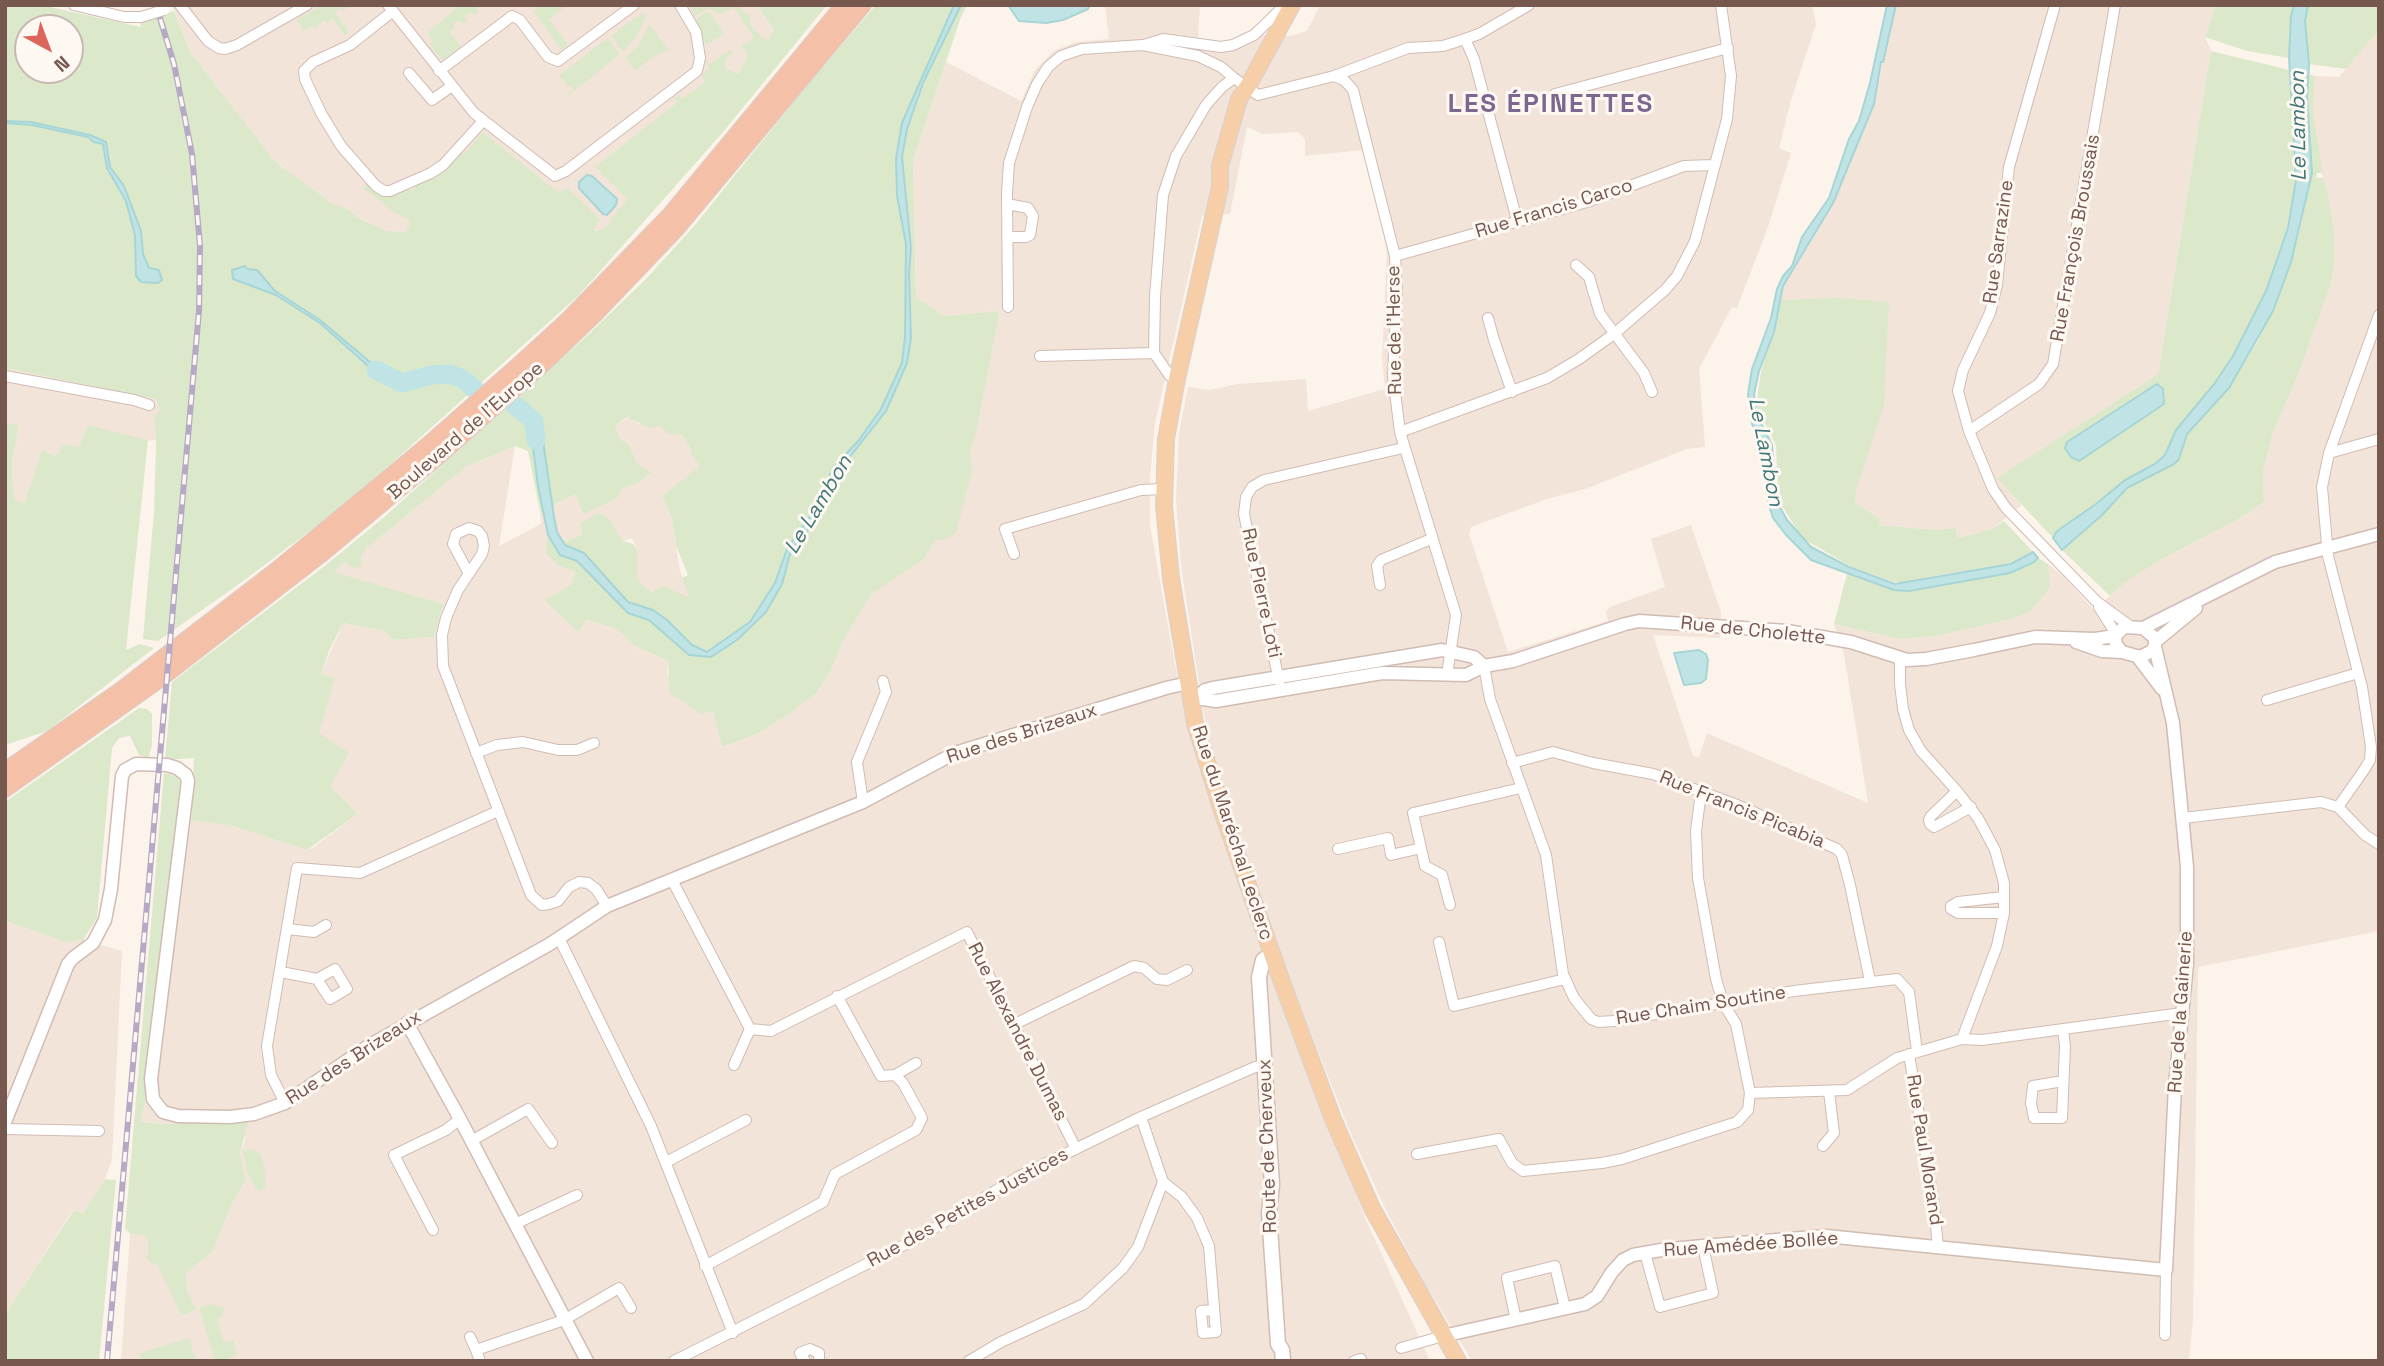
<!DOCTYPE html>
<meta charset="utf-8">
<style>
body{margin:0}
#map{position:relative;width:2384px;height:1366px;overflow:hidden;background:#fcf3eb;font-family:"Space Grotesk",sans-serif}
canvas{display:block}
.frame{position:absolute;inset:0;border:7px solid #76584f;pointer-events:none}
.north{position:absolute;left:14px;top:14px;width:70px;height:70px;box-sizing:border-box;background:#fef8f2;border:2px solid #c8b8b1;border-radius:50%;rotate:139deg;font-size:19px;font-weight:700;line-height:28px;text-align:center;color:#76584f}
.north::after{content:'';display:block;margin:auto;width:24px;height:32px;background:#dd6559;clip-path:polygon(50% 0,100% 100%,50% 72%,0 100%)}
</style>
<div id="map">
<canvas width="2384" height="1366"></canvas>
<div class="frame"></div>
<div class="north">N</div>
</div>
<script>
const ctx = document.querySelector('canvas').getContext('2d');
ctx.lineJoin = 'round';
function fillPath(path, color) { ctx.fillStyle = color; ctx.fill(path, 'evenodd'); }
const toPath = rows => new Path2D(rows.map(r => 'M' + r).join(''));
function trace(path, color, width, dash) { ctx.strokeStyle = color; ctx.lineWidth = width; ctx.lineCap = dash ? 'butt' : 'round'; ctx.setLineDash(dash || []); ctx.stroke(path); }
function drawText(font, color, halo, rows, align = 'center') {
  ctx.font = font + ' "Space Grotesk",sans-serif'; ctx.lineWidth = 6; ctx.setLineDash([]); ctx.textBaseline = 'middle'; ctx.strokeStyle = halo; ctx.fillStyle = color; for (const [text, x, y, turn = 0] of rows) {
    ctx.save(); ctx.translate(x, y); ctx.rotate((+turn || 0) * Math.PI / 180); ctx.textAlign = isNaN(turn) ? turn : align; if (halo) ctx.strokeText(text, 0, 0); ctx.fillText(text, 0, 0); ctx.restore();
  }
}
const residential = toPath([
 [172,5,757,5,774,30,768,40,749,53,740,74,618,218,601,230,589,231,543,180,483,133,411,224,407,232,387,231,358,218,348,209,330,202,295,178,270,155,191,53],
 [1105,5,1200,5,1198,38,1221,41,1233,40,1246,35,1291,36,1307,31,1320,5,1812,5,1816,24,1791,100,1779,148,1791,153,1768,227,1737,308,1732,307,1699,369,1705,447,1687,449,1585,489,1547,499,1471,527,1469,534,1508,652,1608,621,1606,611,1610,607,1665,587,1651,539,1691,525,1721,612,1720,638,1653,635,1693,756,1699,757,1707,733,1868,803,1844,654,1834,624,1899,639,1936,636,2012,619,2031,611,2049,587,2048,564,2064,577,2094,610,2126,582,2162,559,2235,521,2264,502,2263,471,2273,433,2300,370,2331,284,2335,261,2334,232,2317,150,2313,112,2315,76,2339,77,2379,30,2379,931,2198,967,2193,1320,2189,1361,1472,1361,1424,1282,1387,1212,1350,1132,1289,978,1254,880,1221,782,1203,711,1181,565,1176,500,1179,433,1188,387,1210,390,1238,384,1306,379,1308,411,1385,389,1382,359,1387,251,1379,210,1362,150,1305,156,1305,139,1298,132,1263,134,1247,127,1230,214,1202,216,1155,423,1150,476,1150,525,1175,665,1192,741,1219,829,1257,937,1366,1220,1430,1361,121,1361,130,1234,146,1235,183,1316,196,1309,187,1291,186,1273,212,1252,233,1202,246,1180,240,1154,246,1137,169,1124,140,1122,145,1103,160,950,180,817,229,825,307,850,314,847,358,814,330,786,318,734,335,678,321,674,343,623,384,631,393,640,434,637,442,604,333,572,346,561,361,556,367,548,467,466,515,446,499,546,541,524,540,512,575,494,583,513,623,487,638,483,650,474,637,463,629,444,621,440,615,426,629,417,638,424,659,425,681,434,690,447,692,456,701,466,662,496,672,519,680,571,690,598,663,586,652,592,643,585,637,577,637,550,632,538,623,541,609,518,581,523,582,535,565,541,558,565,575,571,571,585,577,631,586,620,617,629,635,646,668,661,667,674,713,711,722,747,757,734,792,712,816,693,831,671,843,641,871,595,925,558,972,471,969,451,976,432,1000,311,944,316,916,297,913,161,946,62,1021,101,1035,70,1054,51,1075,42,1109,39],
 [1895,5,2216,5,2205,37,2211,51,2158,374,1998,478,2022,505,1992,529,1958,538,1955,528,1937,530,1879,525,1879,518,1855,503,1857,487,1781,302,1783,286,1833,203,1874,104],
 [5,368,155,399,160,410,154,417,156,440,79,447,60,451,55,456,42,451,24,503,14,500,12,462,19,426,5,423],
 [5,921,66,942,83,940,122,951,112,1159,105,1179,83,1213,73,1210,5,1314]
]);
const green = toPath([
 [5,5,41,5,141,27,140,22,174,11,191,53,198,62,270,155,282,167,330,202,348,209,358,218,387,231,406,232,410,224,408,219,395,213,363,188,368,184,376,191,409,188,411,190,415,188,414,185,446,167,462,153,464,154,483,132,559,193,567,188,600,219,593,231,601,230,613,221,608,222,628,199,595,167,677,103,674,98,679,95,682,99,705,82,701,75,709,71,705,58,709,64,730,50,733,51,725,61,726,69,739,74,748,54,741,47,754,38,734,7,720,15,709,8,694,16,691,5,738,5,745,13,750,15,751,26,762,37,768,40,774,30,757,5,827,5,723,132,579,295,394,461,328,517,246,579,158,641,143,639,154,512,156,440,154,416,160,410,155,399,5,368],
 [28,28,70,28,70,70,28,70],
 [323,5,350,5,343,11,341,8,335,12,349,33,345,36,333,19,327,23,324,20,314,29,311,26,304,31,297,21,296,20],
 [460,5,480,5,476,8,478,12,474,15,470,12,465,16,467,21,463,24,459,20,453,24,456,27,450,32,461,46,443,60,441,59,429,44,433,41,427,33],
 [541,5,567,5,549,19,568,45,561,50,534,11],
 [876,5,967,5,961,17,913,161,916,297,944,316,1000,311,976,433,970,451,972,471,956,533,945,540,935,540,925,558,871,595,843,641,831,671,816,693,792,712,757,734,722,747,713,711,701,714,669,692,668,661,635,646,617,629,586,620,578,632,545,600,571,585,575,572,558,565,547,554,546,544,548,537,556,534,565,541,582,535,581,523,597,513,609,518,623,541,633,544,637,550,637,577,643,585,652,592,663,586,689,597,682,578,688,575,676,545,672,519,662,496,700,466,692,456,690,447,681,434,670,435,660,426,649,428,627,417,615,426,621,440,629,444,637,463,651,473,638,483,623,488,616,499,583,514,575,494,540,512,528,451,515,446,467,466,367,548,361,556,361,565,357,568,351,567,345,562,334,572,443,604,434,637,393,640,384,631,343,623,329,651,321,674,335,678,319,733,349,753,330,786,358,814,307,850,229,825,191,820,194,758,165,760,172,682,326,565,383,518,589,334,646,279,695,225,804,89],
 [2216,5,2294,5,2291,16,2289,58,2247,51,2205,37],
 [2308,5,2379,5,2379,30,2346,69,2309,64,2305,21],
 [643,12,646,17,636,37,623,52,611,36],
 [706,12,711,14,724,34,707,44,702,40,701,30,695,20],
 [649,24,669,50,654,56,635,71,625,57,638,46],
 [608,38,620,54,568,96,566,95,573,89,570,85,568,86,559,75],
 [2211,51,2289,70,2296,180,2288,228,2275,271,2256,314,2233,356,2215,383,2176,430,2165,455,2155,464,2125,480,2096,504,2057,531,2053,538,1997,478,2158,374],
 [2308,74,2315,76,2313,112,2323,173,2317,173,2316,178,2323,178,2327,189,2334,232,2335,261,2331,284,2300,370,2273,433,2263,471,2264,502,2235,521,2162,559,2126,582,2110,596,2062,550,2127,488,2179,459,2187,434,2229,388,2259,339,2299,234,2312,173,2307,97],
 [1838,298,1889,302,1884,405,1857,487,1855,503,1879,518,1879,525,1937,530,1955,528,1958,538,1992,529,2004,521,2033,552,2011,564,1933,576,1908,582,1894,582,1852,567,1802,538,1778,499,1776,445,1756,407,1761,372,1773,332,1779,300],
 [5,423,19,425,12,462,14,500,24,503,42,450,55,456,60,451,61,444,79,447,88,425,148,440,126,650,140,644,154,648,47,731,5,745],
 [2038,558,2048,564,2050,587,2031,611,2012,619,1936,636,1899,639,1834,624,1847,574,1894,590,1909,591,2010,573,2034,562],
 [139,708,147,709,152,714,152,746,148,758,139,755,130,736,119,738,112,748,97,918,83,940,66,942,5,921,5,802],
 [164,773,177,776,184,787,160,950,145,1103,140,1122,169,1124,248,1122,240,1154,246,1180,233,1202,212,1252,186,1273,187,1291,196,1309,182,1316,158,1266,146,1259,149,1246,146,1236,130,1234,125,1228],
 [250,1149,259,1152,263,1162,266,1183,264,1189,258,1191,248,1174,244,1156,244,1151],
 [105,1179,116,1180,99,1361,5,1361,5,1314,74,1210,83,1213],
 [211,1304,225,1308,222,1317,217,1319,224,1342,233,1340,237,1355,229,1358,229,1361,223,1359,215,1361,199,1308],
 [189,1338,196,1361,142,1361,140,1353]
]);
const water = toPath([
 [954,5,961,5,923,83,907,129,902,157,911,248,909,273,911,338,907,363,886,411,834,477,820,511,805,535,791,550,782,584,766,612,737,640,711,657,689,655,649,620,628,613,577,561,560,555,548,535,538,486,529,417,535,413,542,434,554,517,557,532,565,545,584,553,628,602,653,610,667,620,692,645,707,652,750,622,775,583,787,549,813,512,833,468,859,440,881,409,902,363,905,337,906,244,897,196,896,159,902,123,954,5],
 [1008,5,1090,5,1088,9,1063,20,1046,23,1019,21,1008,5],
 [1887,5,1896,5,1883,62,1881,62,1874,104,1833,203,1783,286,1774,332,1759,371,1754,394,1756,413,1772,445,1776,500,1787,520,1811,547,1849,567,1895,584,2011,564,2033,552,2038,558,2034,562,2010,573,1909,591,1894,590,1811,560,1786,535,1773,518,1767,499,1763,446,1752,424,1748,394,1752,369,1771,318,1777,289,1783,276,1792,266,1802,237,1829,198,1849,139,1859,121,1870,83,1887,5],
 [2294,5,2308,5,2305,21,2309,64,2307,97,2312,173,2291,262,2273,311,2229,388,2187,434,2179,459,2174,464,2127,488,2102,515,2062,550,2053,538,2057,531,2096,504,2125,480,2155,464,2165,455,2176,430,2215,383,2233,356,2266,291,2288,228,2296,180,2289,58,2291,16,2294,5],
 [5,121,31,122,90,135,106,142,110,167,124,186,141,231,143,254,149,268,159,270,162,280,158,283,141,282,136,276,135,235,126,201,107,168,103,144,94,142,88,137,32,125,5,123,5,121],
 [587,175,592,176,617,199,616,205,607,215,603,214,579,188,579,182,587,175],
 [245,266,247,269,257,270,275,291,320,320,389,378,406,381,433,373,450,373,447,376,433,375,407,384,390,381,376,373,320,323,276,295,233,279,232,270,245,266],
 [2157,384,2163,389,2164,404,2079,461,2071,457,2065,448,2067,442,2157,384],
 [1699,650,1706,654,1708,660,1706,679,1701,683,1684,685,1674,653,1699,650]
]);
const river = toPath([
 [376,370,402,383,432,375,449,374,463,379,478,392],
 [511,402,534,421,536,440]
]);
const minor = toPath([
 [74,5,124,17,141,17],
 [180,5,208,41,219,48,225,49,237,45,307,5],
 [388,5,474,113,555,176,566,171,697,71,700,58,696,32,680,5],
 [2055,5,2009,167,1997,285,1990,313,1963,370,1958,391,1969,431,1993,489,2006,508,2096,601,2130,626],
 [393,11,350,45,313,62,304,71,305,79,321,113,341,146,376,186,384,191,390,191,431,173,443,165,483,121],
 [1465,39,1474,59,1517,220],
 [1144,45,1163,39,1221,47,1233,45,1254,35,1285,5],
 [439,71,512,16,520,20,548,57,558,61,634,5],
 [409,73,432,100,452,86],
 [1334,76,1344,80,1353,90,1395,256,1397,292,1393,376,1400,432,1456,615,1447,675],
 [1555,94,1728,48],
 [1007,204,1028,208,1033,216,1030,235,1026,237,1007,237],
 [1395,256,1587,202,1684,166,1713,165],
 [1576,265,1589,277,1600,314,1644,373,1652,392],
 [1008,307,1007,193,1009,163,1027,107,1037,84,1048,67,1061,56,1082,49,1143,45,1198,56,1221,67,1234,78],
 [1488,318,1494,340,1512,392],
 [1040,356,1154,353],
 [5,376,134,400,149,405],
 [1177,379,1170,376,1154,353,1155,297,1163,195,1176,156,1206,105,1222,87,1234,78,1258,95,1334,76,1408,48,1443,46,1465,39,1479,34,1529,5],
 [1969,431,2039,384,2053,364,2115,5],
 [1400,432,1547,378,1579,359,1614,334,1665,290,1677,276,1695,241,1727,119,1731,76,1721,5],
 [2329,453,2379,439],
 [1014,554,1005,529,1141,490,1163,489],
 [468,572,453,544,456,534,469,528,478,531,482,536,484,546,482,554,458,590,446,618,442,635,443,666,531,895,542,905,549,904,558,901,569,887,579,882,588,883,596,889,607,906],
 [1380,585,1377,566,1381,560,1431,539],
 [2099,607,2116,634],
 [1900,659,1900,684,1903,709,1909,730,1921,751,1957,791,1978,818,1995,850,2004,883,2004,913,1997,946,1962,1039],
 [1484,666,1490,699,1546,855,1563,974,1574,998,1591,1019,1598,1022,1614,1021,1794,991,1897,979,1909,992,1917,1051],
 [1279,681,1244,514,1246,497,1252,487,1264,480,1403,448],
 [2267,700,2358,673],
 [476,753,497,745,523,742,558,750,577,750,594,743],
 [1512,763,1553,752,1593,763,1653,774,1737,805,1837,849,1842,855,1850,885,1870,981],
 [1957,791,1931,816,1929,820,1930,824,1934,827,1938,825,1971,807],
 [1701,792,1696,831,1698,878,1716,979,1723,1003,1736,1024,1750,1093],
 [863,802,857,762,886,692,883,681],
 [2338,807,2364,770,2370,760,2371,747,2362,687,2328,556,2322,487,2329,453,2379,315],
 [2183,818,2321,802,2338,807,2365,835,2379,844],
 [1421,848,1425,866,1442,875,1450,905],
 [1338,849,1388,838,1391,855,1421,848,1413,813,1521,788],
 [672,880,750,1029],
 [2004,913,1958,913,1951,909,1951,906,1958,902,2004,897],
 [288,929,314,932,326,925],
 [559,938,651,1126,733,1333],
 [1439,942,1454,1006,1565,979],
 [281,972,317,979,330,999,347,989,335,969,317,979],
 [1015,1024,1134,966,1144,968,1157,979,1167,980,1187,970],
 [2063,1029,2065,1046,2062,1118,2034,1118,2031,1103,2033,1086,2063,1081],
 [1909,1054,1934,1205,1938,1248],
 [734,1065,750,1029,771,1031,967,932,1076,1149],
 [895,1075,916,1063],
 [285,1103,271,1075,267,1046,297,868,360,873,498,811],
 [5,1129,99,1131],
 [471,1141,528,1109,552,1143],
 [1823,1146,1834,1133,1829,1092],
 [1417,1154,1499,1139,1512,1163,1523,1171,1602,1163,1622,1159,1737,1122,1748,1110,1750,1093,1847,1090,1897,1058,1962,1039,1982,1040,2182,1013],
 [666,1162,746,1120],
 [1163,1182,1182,1197,1197,1218,1209,1246,1216,1332,1203,1333,1201,1311,1214,1310],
 [515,1224,577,1195],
 [433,1230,394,1155,446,1130,460,1119],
 [1645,1253,1660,1307,1713,1293,1703,1246],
 [705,1266,823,1202,835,1174,916,1130,922,1118,903,1083,895,1075,881,1076,837,996],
 [1516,1320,1507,1278,1555,1266,1565,1308],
 [2165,1335,2166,1270],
 [470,1337,476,1350],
 [1401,1348,1443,1336],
 [480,1361,476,1350,564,1320,619,1288,631,1308],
 [674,1361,918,1238,1018,1177,1141,1117,1255,1067,1266,1066],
 [805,1361,800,1353,810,1349,819,1353,819,1361],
 [969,1361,1001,1342,1084,1304,1123,1268,1138,1247,1163,1182,1141,1117],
 [1354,1361,1361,1359]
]);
const tertiary = toPath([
 [2143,628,2275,562,2379,534],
 [2156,641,2196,608],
 [2076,642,2102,651,2122,652,2140,657,2152,651,2155,645,2155,638,2143,628,2124,627,2115,636,2116,645,2122,652],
 [2137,656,2162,689],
 [1190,697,1216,701,1382,673,1466,675,1484,666,1513,661,1625,624,1639,621,1787,631,1851,642,1907,660,1926,659,1974,650,2035,637,2095,639,2115,636],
 [1198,697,1205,690,1213,688,1442,650,1474,657,1484,666],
 [407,1023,460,1119,587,1361],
 [5,1122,68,964,73,958,93,943,105,920,111,889,122,776,125,770,136,764,167,765,177,768,186,775,188,781,151,1079,153,1099,163,1112,178,1116,230,1117,254,1114,285,1103,370,1045,550,944,607,906,863,802,955,753,1166,688,1188,683],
 [1443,1336,1585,1304,1597,1296,1612,1272,1623,1260,1633,1255,1661,1250,1703,1246,1826,1236,2166,1270,2175,1086,2187,964,2187,867,2173,723,2155,647]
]);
const secondary = toPath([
 [1272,954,1263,960,1259,977,1272,1185,1269,1213,1278,1344,1282,1350,1283,1361]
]);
const primary = toPath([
 [1292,5,1248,86,1239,99,1220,166,1220,187,1177,379,1166,439,1164,506,1171,578,1195,723,1222,811,1283,985,1333,1119,1372,1208,1458,1361]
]);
const trunk = toPath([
 [5,771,120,691,277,570,427,446,520,364,566,322,670,215,844,5],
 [5,789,160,679,320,555,441,454,546,361,595,314,677,228,863,5]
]);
const rail = toPath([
 [107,1361,199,311,200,246,192,154,174,64,156,5]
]);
const minorBridge = toPath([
 [141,17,164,10]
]);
const streetNames = [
 ["Rue Francis Carco",1554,209,-17],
 ["Rue François Broussais",2076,238,-80],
 ["Rue Sarrazine",1999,242,-82],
 ["Rue de l'Herse",1395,330,-91],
 ["Boulevard de l'Europe",466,431,-41],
 ["Rue Pierre Loti",1261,593,78],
 ["Rue de Cholette",1753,631,6],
 ["Rue des Brizeaux",1022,734,-18],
 ["Rue Francis Picabia",1742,810,22],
 ["Rue du Maréchal Leclerc",1232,833,72],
 ["Rue Chaim Soutine",1701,1006,-9],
 ["Rue de la Gainerie",2181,1012,-86],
 ["Rue Alexandre Dumas",1017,1032,63],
 ["Rue des Brizeaux",354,1058,-33],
 ["Route de Cherveux",1268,1146,-92],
 ["Rue Paul Morand",1924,1150,81],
 ["Rue des Petites Justices",968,1208,-29],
 ["Rue Amédée Bollée",1751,1245,-4]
];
const waterNames = [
 ["Le Lambon",2299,126,-91],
 ["Le Lambon",1765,452,79],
 ["Le Lambon",819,505,-59]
];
const districtNames = [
 ["LES ÉPINETTES",1551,105]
];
fillPath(residential, '#f3e4da');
fillPath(green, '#dbe9ca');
fillPath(water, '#c0e4e5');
trace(water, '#a7d5d6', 2);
trace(river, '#c0e4e5', 19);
trace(minor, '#d0bcb3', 12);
trace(tertiary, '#d0bcb3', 15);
trace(secondary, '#d3bcb1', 17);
trace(primary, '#d9d0ce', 18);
trace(trunk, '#d9d0ce', 18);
trace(minor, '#fff', 10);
trace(tertiary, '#fff', 12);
trace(secondary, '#fff', 14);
trace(primary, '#f6cfa8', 16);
trace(trunk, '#f4c0a7', 16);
trace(rail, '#b5a9c6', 6);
trace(rail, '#fef8f2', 3.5, [10]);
trace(minorBridge, '#d0bcb3', 12, []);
trace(minorBridge, '#fff', 10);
drawText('19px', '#76584f', '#fef8f2', streetNames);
drawText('italic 21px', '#42787a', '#fef8f2', waterNames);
ctx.letterSpacing = '2px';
drawText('bold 26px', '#7d6791', '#fef8f2', districtNames);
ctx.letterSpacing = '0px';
</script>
